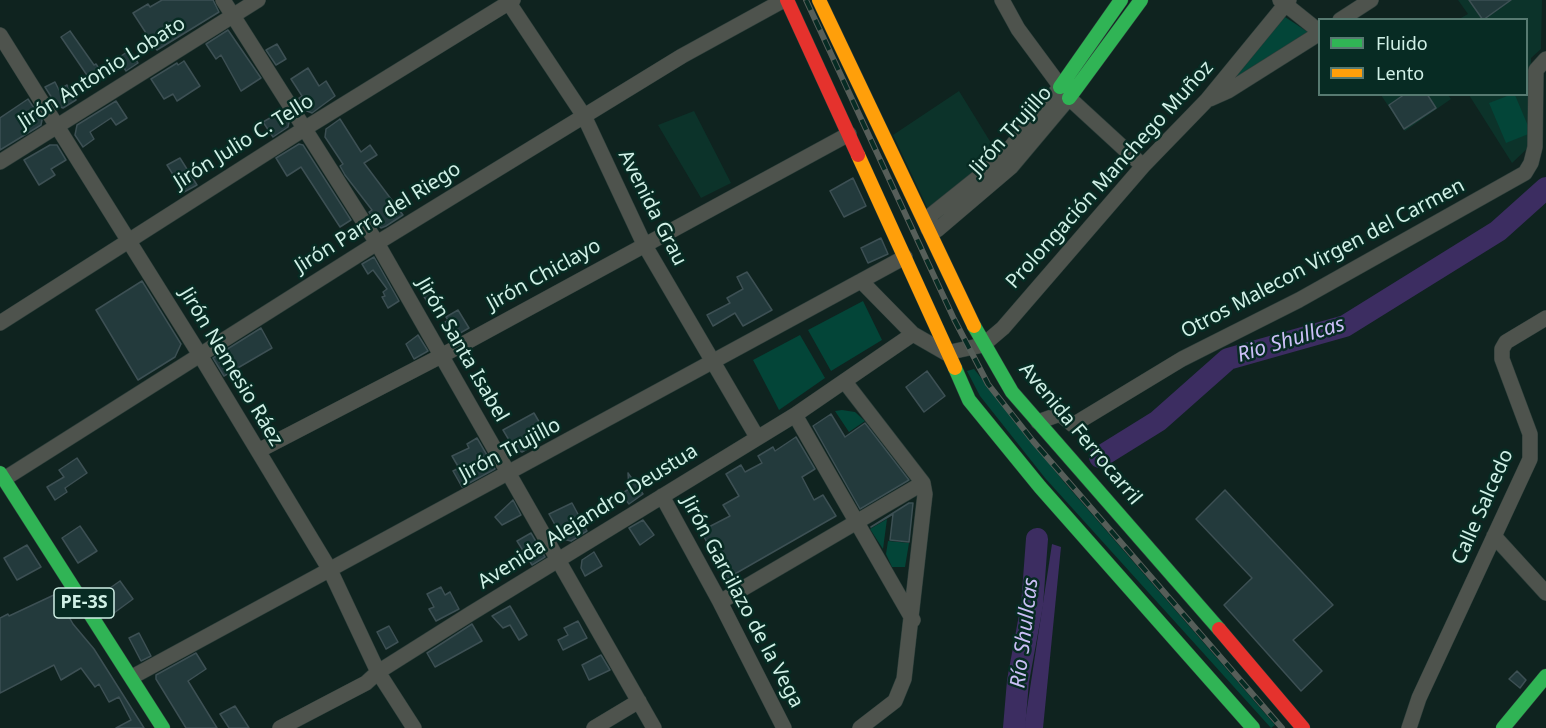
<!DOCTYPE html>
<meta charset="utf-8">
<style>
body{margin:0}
#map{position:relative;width:1546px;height:728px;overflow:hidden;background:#0f231f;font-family:"Noto Sans",sans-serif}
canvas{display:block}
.legend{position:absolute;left:1318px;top:18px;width:210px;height:78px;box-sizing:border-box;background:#072b23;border:2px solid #577a71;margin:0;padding:8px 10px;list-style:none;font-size:18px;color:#d0f0e6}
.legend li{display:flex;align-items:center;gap:12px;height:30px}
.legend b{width:30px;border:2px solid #577a71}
</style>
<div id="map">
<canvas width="1546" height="728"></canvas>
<ul class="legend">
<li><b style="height:8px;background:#30b455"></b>Fluido</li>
<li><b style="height:8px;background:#ff9f0a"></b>Lento</li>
</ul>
</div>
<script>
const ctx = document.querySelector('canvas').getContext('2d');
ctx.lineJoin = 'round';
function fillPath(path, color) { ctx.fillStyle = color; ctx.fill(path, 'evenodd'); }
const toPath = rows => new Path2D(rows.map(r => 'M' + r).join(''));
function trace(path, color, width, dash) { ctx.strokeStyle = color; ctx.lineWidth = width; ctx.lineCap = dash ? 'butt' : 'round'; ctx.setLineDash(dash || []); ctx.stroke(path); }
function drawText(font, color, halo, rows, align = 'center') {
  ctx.font = font + ' "Noto Sans",sans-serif'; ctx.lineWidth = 5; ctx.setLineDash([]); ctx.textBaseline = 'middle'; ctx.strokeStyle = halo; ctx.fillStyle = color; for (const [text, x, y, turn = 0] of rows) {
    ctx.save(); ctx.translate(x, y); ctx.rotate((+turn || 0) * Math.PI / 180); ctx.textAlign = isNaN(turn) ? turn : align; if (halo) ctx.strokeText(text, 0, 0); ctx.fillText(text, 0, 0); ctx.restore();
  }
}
const built = toPath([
 [1458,0,1542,0,1541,49,1531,58,1531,145,1512,163,1469,95,1526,94,1526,20,1459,19,1468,14],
 [959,91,1004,164,934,222,893,135],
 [1381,95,1448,95,1451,99,1405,131],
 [694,111,731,183,701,198,658,125]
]);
const green = toPath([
 [1285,17,1311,34,1230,84,1227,82],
 [1510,95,1515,95,1531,133,1506,143,1489,103],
 [863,301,882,340,831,371,808,330],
 [800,335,825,378,779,410,753,360],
 [974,369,1064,482,1275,725,1271,728,1045,478,980,396,967,371],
 [842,410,855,412,865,421,849,432,835,411],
 [887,519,883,549,870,529],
 [888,541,909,543,905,567,892,567,886,554]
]);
const water = toPath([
 [1052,544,1061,547,1043,728,1024,728]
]);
const river = toPath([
 [1100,457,1158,421,1228,359,1345,326,1498,231,1546,188],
 [1014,728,1018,681,1032,605,1037,539]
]);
const building = toPath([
 [162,0,213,0,219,12,157,50,133,13,148,4,150,7,162,0],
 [1469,0,1511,0,1483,20,1469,0],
 [228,30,261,78,241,91,221,55,216,59,206,44,228,30],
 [70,31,94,65,96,64,105,77,93,84,61,37,70,31],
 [277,44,286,59,276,65,266,50,277,44],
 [130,50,138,63,126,71,118,58,130,50],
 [184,61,200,86,177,101,173,94,164,99,151,79,177,63,178,65,184,61],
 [308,68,319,86,326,81,335,96,312,113,307,111,299,98,302,96,291,79,308,68],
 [55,82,59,90,67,85,76,100,63,108,57,106,45,87,55,82],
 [1405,94,1427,94,1436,108,1404,129,1389,105,1405,94],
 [28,99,42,120,41,125,0,150,0,118,28,99],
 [116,101,127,118,116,125,111,118,90,132,94,139,83,147,75,135,77,125,116,101],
 [282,111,289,122,288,127,273,137,263,122,282,111],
 [340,119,361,152,370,145,377,155,364,163,403,215,386,226,381,228,376,223,369,212,372,210,345,175,340,166,343,164,325,137,326,129,340,119],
 [299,144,303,145,351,220,340,227,301,167,287,176,276,158,299,144],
 [50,145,57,145,66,160,51,169,55,175,39,185,24,160,50,145],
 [180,158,197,185,184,192,167,165,180,158],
 [853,178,866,206,844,217,830,191,853,178],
 [881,238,888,254,868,263,861,248,881,238],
 [374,257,399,301,388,308,382,297,385,296,383,292,387,289,373,270,368,274,362,264,374,257],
 [747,272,772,310,743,326,735,313,713,326,707,315,730,303,727,298,743,289,737,277,747,272],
 [142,281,181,344,175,357,138,380,96,310,142,281],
 [427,281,437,298,428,303,418,287,427,281],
 [458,310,469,328,455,336,448,333,442,324,448,320,446,317,458,310],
 [261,328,272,348,224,376,213,358,261,328],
 [418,335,428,351,414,359,406,344,418,335],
 [927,371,945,396,924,412,906,387,927,371],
 [534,413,548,437,522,452,515,450,503,430,534,413],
 [831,414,845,437,865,423,909,480,860,509,813,426,831,414],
 [796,437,815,469,802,477,814,500,823,495,836,516,726,579,701,531,730,516,723,505,739,496,726,474,741,465,745,472,762,463,758,456,773,447,775,451,796,437],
 [477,438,495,469,462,487,453,471,459,468,452,456,469,448,467,444,477,438],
 [77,458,87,473,65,488,67,492,55,500,47,487,64,477,59,470,77,458],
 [628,473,643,494,629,504,621,494,629,489,628,473],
 [1225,490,1333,605,1293,640,1322,671,1301,691,1224,605,1252,578,1196,519,1225,490],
 [513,500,521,515,502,525,495,517,513,500],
 [572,503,587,531,571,541,563,539,549,514,572,503],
 [909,503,913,503,909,542,890,540,893,514,871,527,909,503],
 [643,520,654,535,640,545,629,528,643,520],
 [80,526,97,551,78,563,62,538,80,526],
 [531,533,545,557,532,565,517,541,531,533],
 [27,545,41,567,17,580,4,558,27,545],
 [594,552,602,566,585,576,581,568,582,560,594,552],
 [120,581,133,599,114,613,100,595,120,581],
 [441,587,445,595,450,592,459,609,436,621,429,609,434,607,427,594,441,587],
 [56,594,73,624,94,649,144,728,116,728,131,720,119,697,109,702,99,684,95,687,81,668,61,680,54,665,0,693,0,618,8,614,9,616,56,594],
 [510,606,527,635,519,640,510,625,503,628,492,616,510,606],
 [578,621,587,638,563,650,558,640,568,635,564,628,578,621],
 [472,624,482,641,435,667,427,653,472,624],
 [389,626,398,642,386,649,377,632,389,626],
 [139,633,151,656,141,661,129,638,139,633],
 [196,653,206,669,188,681,217,728,186,728,156,679,156,675,196,653],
 [601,655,610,670,589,680,582,665,601,655],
 [1517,671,1526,680,1520,688,1509,679,1517,671],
 [235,706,249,728,229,728,220,714,235,706]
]);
const street = toPath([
 [223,0,377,243,654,728],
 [507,0,584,116,644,244,757,437],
 [1002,0,1018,29,1069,98,1143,166],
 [1280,0,1320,32],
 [1340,20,1371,0],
 [0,35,200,355,330,570,378,672,414,728],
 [1060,87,1001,159,931,215,928,229,937,230,1011,167,1069,98],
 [1210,99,1228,91,1320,33],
 [0,162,258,0],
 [861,281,913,334,946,353,983,345,1003,328,1143,166,1207,100,1289,0],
 [0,323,304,129,513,0],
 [845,382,923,483,925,494,904,679,895,701,860,728],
 [795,415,913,620],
 [1038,422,1060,414,1073,425,1182,359,1299,300,1525,173,1531,163,1535,147,1536,70,1546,59],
 [258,451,441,356,849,134],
 [4,479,377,243,682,56,784,0],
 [662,496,720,602,784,728],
 [1494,536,1546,593],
 [720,602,923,483],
 [132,677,905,257],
 [280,728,366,683,378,672,470,614,795,415,913,334],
 [594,728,639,701],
 [1409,728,1419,698,1530,459,1530,434,1502,359,1502,349,1506,342,1546,318]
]);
const fast = toPath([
 [1060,87,1121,0],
 [1069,98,1141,0],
 [974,326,1012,392,1219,629],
 [955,368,969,400,1040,487,1253,728],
 [0,473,163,728],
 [1503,728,1546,676]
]);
const slow = toPath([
 [819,0,974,326],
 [858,155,955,368]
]);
const jam = toPath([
 [787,0,858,155],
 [1219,629,1303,728]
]);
const rail = toPath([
 [806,0,954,319,988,384,1033,441,1282,728]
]);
const shields = [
 [84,603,60]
];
const shieldNames = [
 ["PE-3S",84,603]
];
const streetNames = [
 ["Jirón Antonio Lobato",102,73,-32],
 ["Jirón Trujillo",1011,131,-48],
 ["Jirón Julio C. Tello",244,142,-32],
 ["Prolongación Manchego Muñoz",1110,175,-48],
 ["Avenida Grau",652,208,63],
 ["Jirón Parra del Riego",378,218,-32],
 ["Otros Malecon Virgen del Carmen",1323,259,-28],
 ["Jirón Chiclayo",544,275,-29],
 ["Jirón Santa Isabel",462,350,60],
 ["Jirón Nemesio Ráez",231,367,59],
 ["Avenida Ferrocarril",1080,434,50],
 ["Jirón Trujillo",510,450,-28],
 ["Calle Salcedo",1483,507,-66],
 ["Avenida Alejandro Deustua",588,517,-32],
 ["Jirón Garcilazo de la Vega",742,602,62]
];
const waterNames = [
 ["Rio Shullcas",1291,340,-17],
 ["Río Shullcas",1025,633,-83]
];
fillPath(built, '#0c332a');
fillPath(green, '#034538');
fillPath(water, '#3c2d61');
trace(river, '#3c2d61', 22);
fillPath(building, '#233a3c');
trace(building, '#3d5054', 1.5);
trace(street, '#2c3e3a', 16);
trace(fast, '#2c3e3a', 15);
trace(slow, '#2c3e3a', 15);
trace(jam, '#2c3e3a', 15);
trace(street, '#4e534d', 15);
trace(fast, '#30b455', 14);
trace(slow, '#ff9f0a', 14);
trace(jam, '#e5322d', 14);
trace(rail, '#565e59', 6);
trace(rail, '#072b23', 4, [11]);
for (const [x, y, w] of shields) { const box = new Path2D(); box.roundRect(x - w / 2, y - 15, w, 30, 4.5); ctx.fillStyle = '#072b23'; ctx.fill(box); trace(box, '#d0f0e6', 1.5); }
drawText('bold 18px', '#d0f0e6', null, shieldNames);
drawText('20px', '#d0f0e6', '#072b23', streetNames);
drawText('italic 21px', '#cbbff6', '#072b23', waterNames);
</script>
